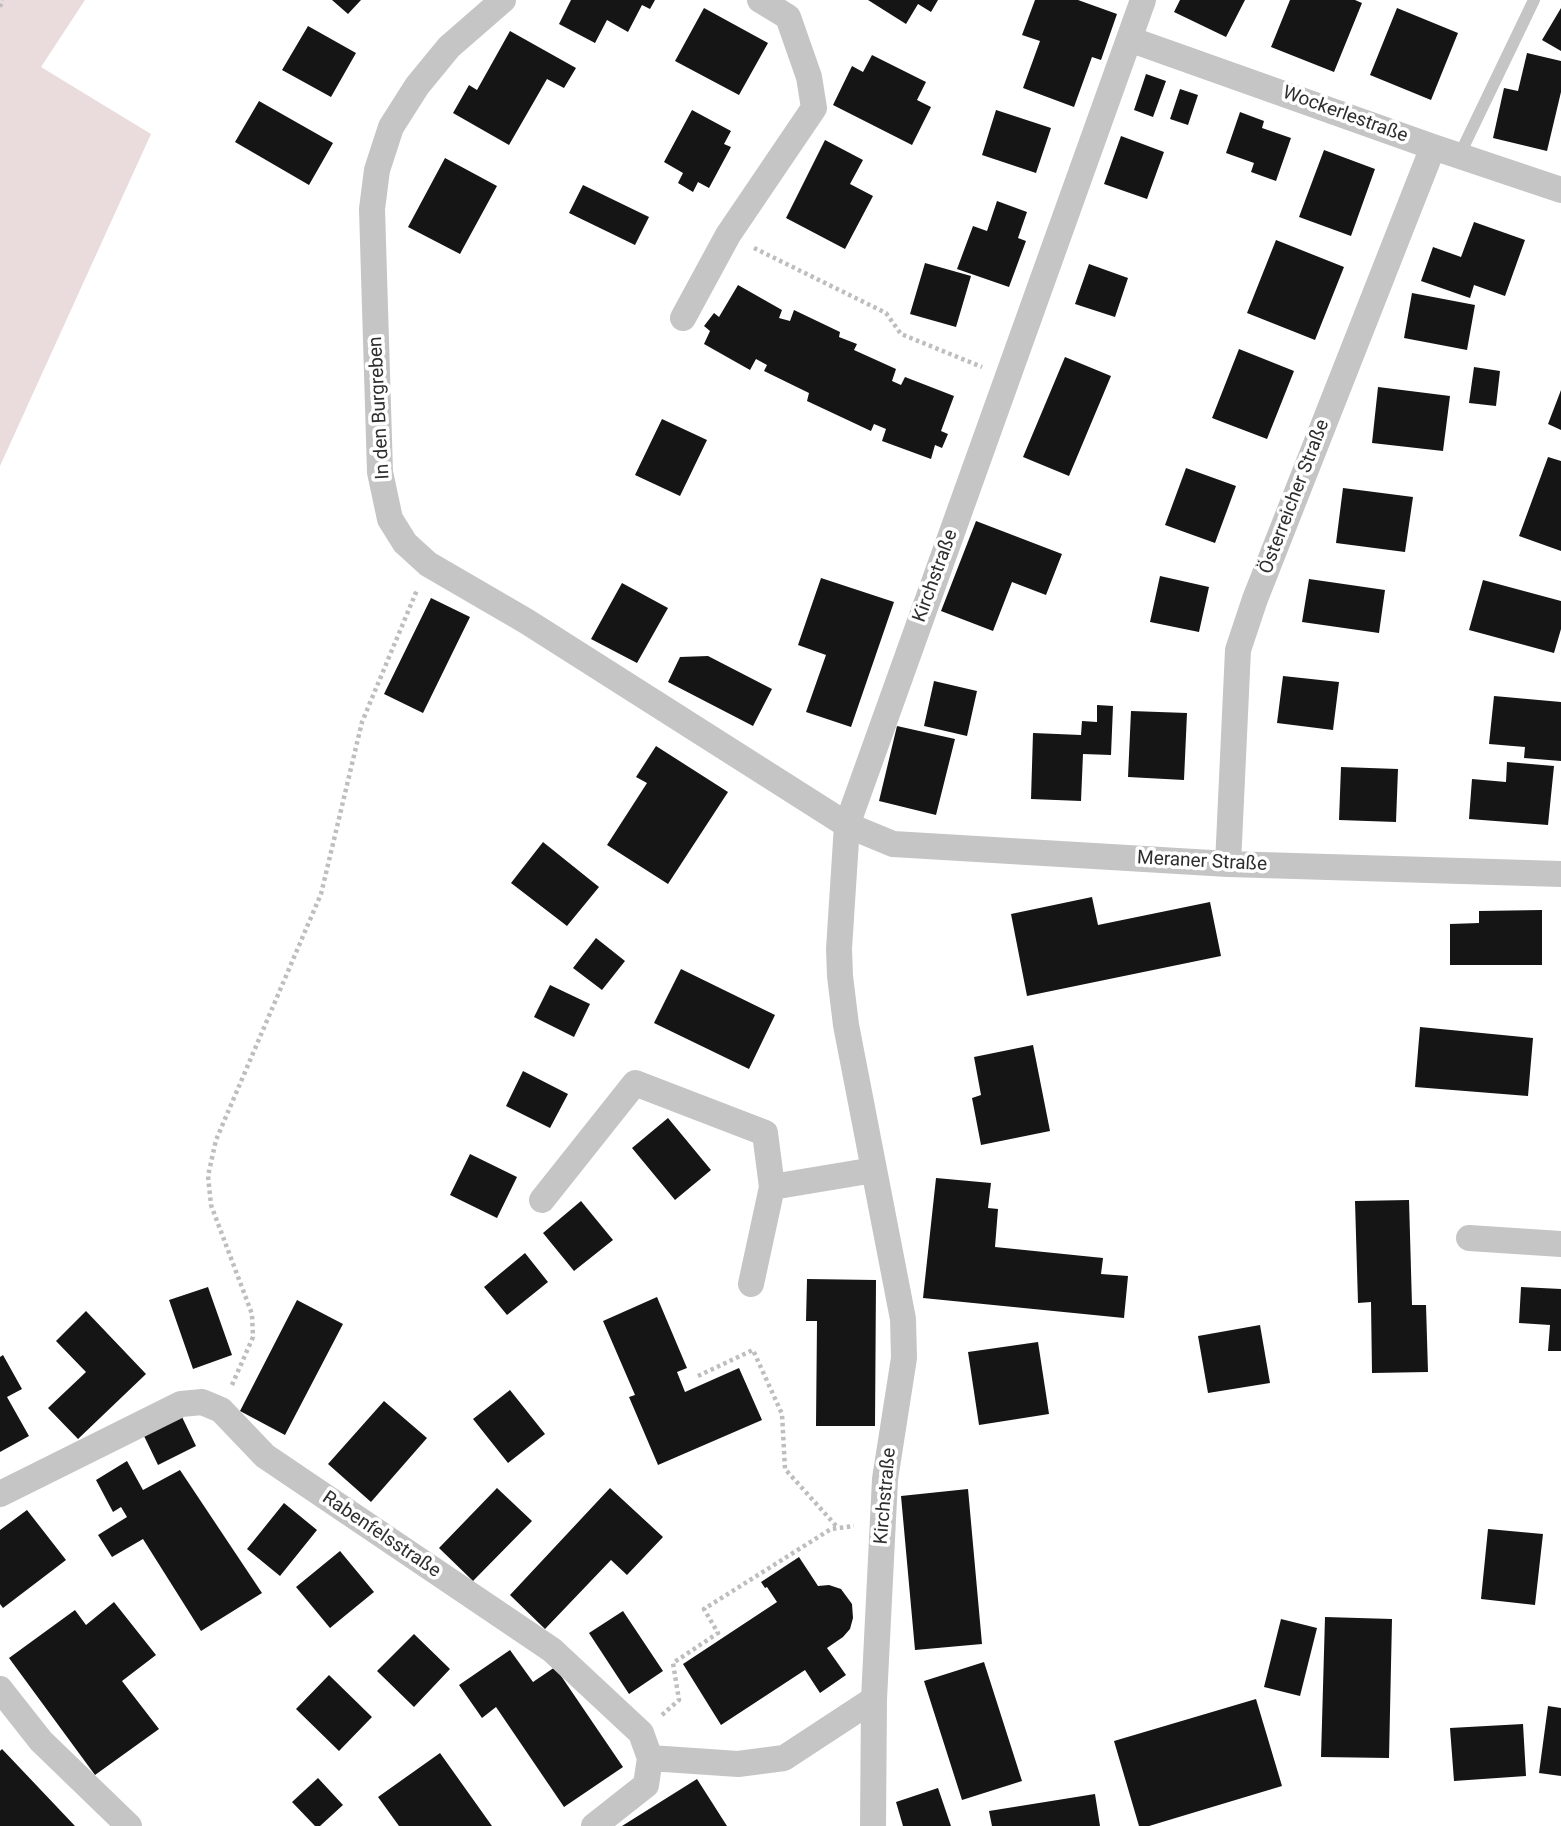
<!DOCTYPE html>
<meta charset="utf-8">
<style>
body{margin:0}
canvas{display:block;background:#fff}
</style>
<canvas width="1561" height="1826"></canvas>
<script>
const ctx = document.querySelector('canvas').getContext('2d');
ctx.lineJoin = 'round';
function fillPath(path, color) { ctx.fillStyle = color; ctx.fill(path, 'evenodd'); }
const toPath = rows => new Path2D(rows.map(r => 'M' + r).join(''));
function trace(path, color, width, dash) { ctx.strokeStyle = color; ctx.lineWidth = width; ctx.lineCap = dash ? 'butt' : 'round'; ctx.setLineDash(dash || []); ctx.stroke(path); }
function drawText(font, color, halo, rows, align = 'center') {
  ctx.font = font + ' Roboto,sans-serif'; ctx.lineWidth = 7; ctx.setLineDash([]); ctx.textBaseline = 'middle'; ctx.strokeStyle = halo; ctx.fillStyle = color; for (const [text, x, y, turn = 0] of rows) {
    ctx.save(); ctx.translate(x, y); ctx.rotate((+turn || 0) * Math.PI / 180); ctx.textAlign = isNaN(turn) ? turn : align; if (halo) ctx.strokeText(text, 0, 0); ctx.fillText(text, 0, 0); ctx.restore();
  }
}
const green = toPath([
 [0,0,85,0,41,67,151,134,0,466]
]);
const building = toPath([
 [332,0,361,0,348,14],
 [571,0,655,0,650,9,642,5,628,32,607,20,595,43,559,24],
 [868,0,938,0,931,12,918,4,906,24],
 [1035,0,1078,0,1117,14,1101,60,1092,57,1074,107,1023,88,1040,41,1022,35],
 [1180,0,1245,0,1226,37,1174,12],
 [1290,0,1355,0,1362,3,1334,72,1271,47],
 [704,8,768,43,739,95,675,61],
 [1397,8,1458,33,1431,100,1370,75],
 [1561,8,1561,51,1542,40],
 [308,26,356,53,331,97,282,70],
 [510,31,576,68,564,88,547,79,509,145,453,113,469,85,477,90],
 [1527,53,1561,61,1561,92,1547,151,1493,138,1504,88,1518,91],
 [872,55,926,82,917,100,931,107,912,145,833,105,852,66,863,72],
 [1146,74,1166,81,1153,117,1134,110],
 [1180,89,1198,95,1188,125,1170,119],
 [259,101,333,143,309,185,235,142],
 [692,110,731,131,724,144,731,147,709,188,698,182,693,192,678,183,683,173,664,162],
 [996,110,1051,128,1036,173,982,155],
 [1240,112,1264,121,1262,128,1291,138,1276,181,1251,172,1254,163,1226,153],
 [1121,136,1164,152,1147,199,1104,184],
 [825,140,863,160,850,184,873,196,845,249,786,218],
 [1324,150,1375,169,1351,236,1299,217],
 [445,158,497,186,460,254,408,227],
 [583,185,649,217,635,245,569,213],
 [997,201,1027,212,1018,238,1026,241,1009,287,957,269,973,226,987,231],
 [1474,222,1525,240,1505,296,1474,285,1470,298,1421,281,1433,247,1461,257],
 [1276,240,1344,267,1315,340,1247,313],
 [925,263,971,276,956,327,910,314],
 [1089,264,1128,278,1115,317,1075,304],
 [738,285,782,310,779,318,790,321,794,310,840,332,839,337,857,344,854,350,896,369,892,381,901,385,905,377,954,396,941,431,948,434,942,448,935,445,931,459,882,441,886,429,874,424,871,431,807,401,809,393,764,371,767,365,756,359,750,370,704,344,710,331,704,326,714,313,719,317],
 [1412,293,1475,305,1467,350,1404,338],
 [1239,349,1294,371,1267,439,1212,418],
 [1065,357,1111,376,1069,476,1023,457],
 [1474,367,1500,371,1496,406,1469,403],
 [1378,387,1450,396,1443,451,1372,443],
 [1561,390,1561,430,1548,424],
 [662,419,707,440,680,496,635,475],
 [1548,457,1561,461,1561,551,1519,536],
 [1186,468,1236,486,1215,543,1165,525],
 [1343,488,1413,497,1405,552,1336,543],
 [976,521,1062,554,1046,595,1012,582,993,631,941,611],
 [1160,576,1209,587,1199,632,1150,622],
 [821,578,894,602,851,727,806,712,826,655,798,645],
 [1309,579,1385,590,1379,633,1302,622],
 [1483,580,1561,601,1561,629,1554,653,1469,630],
 [622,583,668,608,637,663,591,639],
 [431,598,470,617,423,713,384,694],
 [708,656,772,689,753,726,668,682,680,657],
 [1283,676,1339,682,1333,730,1277,723],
 [934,681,977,691,967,736,924,726],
 [1494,696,1561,702,1561,761,1524,758,1525,747,1489,744],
 [1097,705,1113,706,1111,755,1083,754,1081,801,1031,799,1033,733,1081,735,1082,721,1097,722],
 [1131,711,1187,713,1184,780,1128,777],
 [897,726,955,739,936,815,879,801],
 [656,746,728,792,668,884,607,845,647,783,636,777],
 [1507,762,1554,766,1548,825,1469,819,1472,779,1506,782],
 [1341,767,1398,769,1396,822,1339,820],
 [543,842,599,887,567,926,511,883],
 [1092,897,1098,925,1210,902,1221,956,1027,996,1011,914],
 [1542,910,1542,965,1450,965,1450,924,1479,923,1479,911],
 [596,938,625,961,602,990,573,968],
 [681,969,775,1015,749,1069,654,1023],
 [550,985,590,1004,574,1037,534,1017],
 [1420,1027,1533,1038,1528,1096,1415,1087],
 [1033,1045,1050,1131,981,1145,972,1098,981,1095,974,1057],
 [523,1071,568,1094,550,1128,506,1106],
 [668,1118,711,1170,675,1200,632,1148],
 [470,1154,517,1177,497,1218,450,1195],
 [936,1178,991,1183,988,1208,998,1209,995,1247,1103,1258,1101,1274,1128,1276,1124,1318,923,1298],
 [1409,1200,1412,1305,1426,1305,1428,1372,1372,1373,1371,1302,1358,1303,1355,1201],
 [581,1201,613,1240,574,1271,543,1233],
 [525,1253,548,1282,507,1315,484,1287],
 [807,1279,876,1280,875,1426,816,1426,817,1321,806,1321],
 [208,1287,232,1355,193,1369,169,1300],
 [1521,1287,1561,1289,1561,1351,1548,1351,1550,1325,1519,1323],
 [657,1297,687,1368,677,1372,685,1392,739,1368,762,1420,658,1465,629,1397,635,1395,603,1321],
 [297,1300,343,1324,285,1435,240,1411],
 [86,1311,146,1374,78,1439,48,1408,86,1372,56,1341],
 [1260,1325,1270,1383,1208,1393,1198,1336],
 [1038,1342,1049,1414,979,1425,968,1352],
 [3,1355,22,1389,7,1397,29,1436,0,1452,0,1357],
 [510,1390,545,1434,508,1463,473,1419],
 [384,1401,427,1438,371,1502,328,1464],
 [182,1417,196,1446,158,1465,144,1436],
 [127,1461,143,1490,180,1470,262,1593,201,1631,143,1539,112,1557,98,1535,127,1517,121,1507,113,1512,96,1480],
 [497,1488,532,1521,473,1581,439,1548],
 [610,1488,663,1537,627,1575,611,1560,545,1629,510,1595],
 [968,1489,982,1644,915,1650,901,1496],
 [284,1503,317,1530,280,1576,247,1549],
 [27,1510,66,1560,3,1608,0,1604,0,1530],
 [1488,1529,1543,1534,1535,1605,1481,1599],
 [340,1551,374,1592,330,1628,296,1587],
 [799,1557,818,1586,829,1585,841,1589,852,1604,853,1618,850,1629,843,1637,827,1648,846,1675,820,1693,805,1670,721,1725,683,1664,777,1602,767,1587,765,1588,761,1582],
 [114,1602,156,1655,122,1681,159,1729,95,1775,9,1658,75,1610,86,1625],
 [623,1611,663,1671,629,1694,589,1633],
 [1325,1617,1392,1619,1389,1758,1321,1757],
 [1281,1619,1317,1628,1300,1696,1264,1687],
 [414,1634,450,1669,414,1707,377,1671],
 [510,1650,533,1682,555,1667,623,1767,564,1807,496,1707,482,1718,459,1685],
 [984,1662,1022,1781,962,1800,924,1681],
 [329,1675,372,1717,339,1751,296,1709],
 [1256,1699,1282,1786,1149,1826,1139,1826,1114,1741],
 [1548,1706,1561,1708,1561,1776,1539,1773],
 [1523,1724,1526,1776,1454,1781,1450,1728],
 [2,1749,75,1826,0,1826,0,1751],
 [440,1753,492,1826,399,1826,378,1797],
 [318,1778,343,1805,320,1826,315,1826,292,1802],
 [697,1779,727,1826,622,1826],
 [938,1788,951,1826,903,1826,896,1802],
 [1095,1794,1100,1826,992,1826,989,1811]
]);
const path = toPath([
 [0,7,2,0],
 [754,248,886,313,901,334,982,367],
 [698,1376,753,1350,782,1414,785,1469,838,1528],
 [232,1385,253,1337,252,1314,211,1205,208,1176,216,1140,321,894,362,722,417,590],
 [662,1715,679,1700,673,1663,718,1633,704,1609,831,1529,854,1526]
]);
const lane = toPath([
 [1459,156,1534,0]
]);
const street = toPath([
 [503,0,449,47,417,86,391,127,377,170,372,209,380,472,390,519,405,543,428,564,526,621,847,825,893,844,1228,864,1561,874],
 [1129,39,1433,147,1561,190],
 [683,318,728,235,814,108,809,77,788,17,760,0],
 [1228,864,1238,650,1255,599,1433,147],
 [542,1200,635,1083,765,1133,772,1187,874,1170],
 [1469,1238,1561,1244],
 [751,1284,772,1187],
 [0,1494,181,1404,202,1402,221,1410,265,1456,552,1650,641,1733,650,1758,646,1785,594,1826],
 [0,1689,41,1741,129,1826],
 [650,1758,738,1764,784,1758,874,1699],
 [873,1826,874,1699,885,1479,904,1358,903,1319,846,1025,840,976,839,949,847,825,1143,0]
]);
const streetNames = [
 ["Wockerlestraße",1345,115,20],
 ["In den Burgreben",380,408,-93],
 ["Österreicher Straße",1295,497,-69],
 ["Kirchstraße",936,576,-70],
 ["Meraner Straße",1202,862,3],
 ["Kirchstraße",886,1496,-85],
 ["Rabenfelsstraße",381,1535,34]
];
fillPath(green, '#eadcdd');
fillPath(building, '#151515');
trace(path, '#bebebe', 4.5, [3.5, 3.5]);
trace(lane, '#c5c5c5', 12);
trace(street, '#c5c5c5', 26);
drawText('19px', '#2e2e2e', '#fff', streetNames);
</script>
